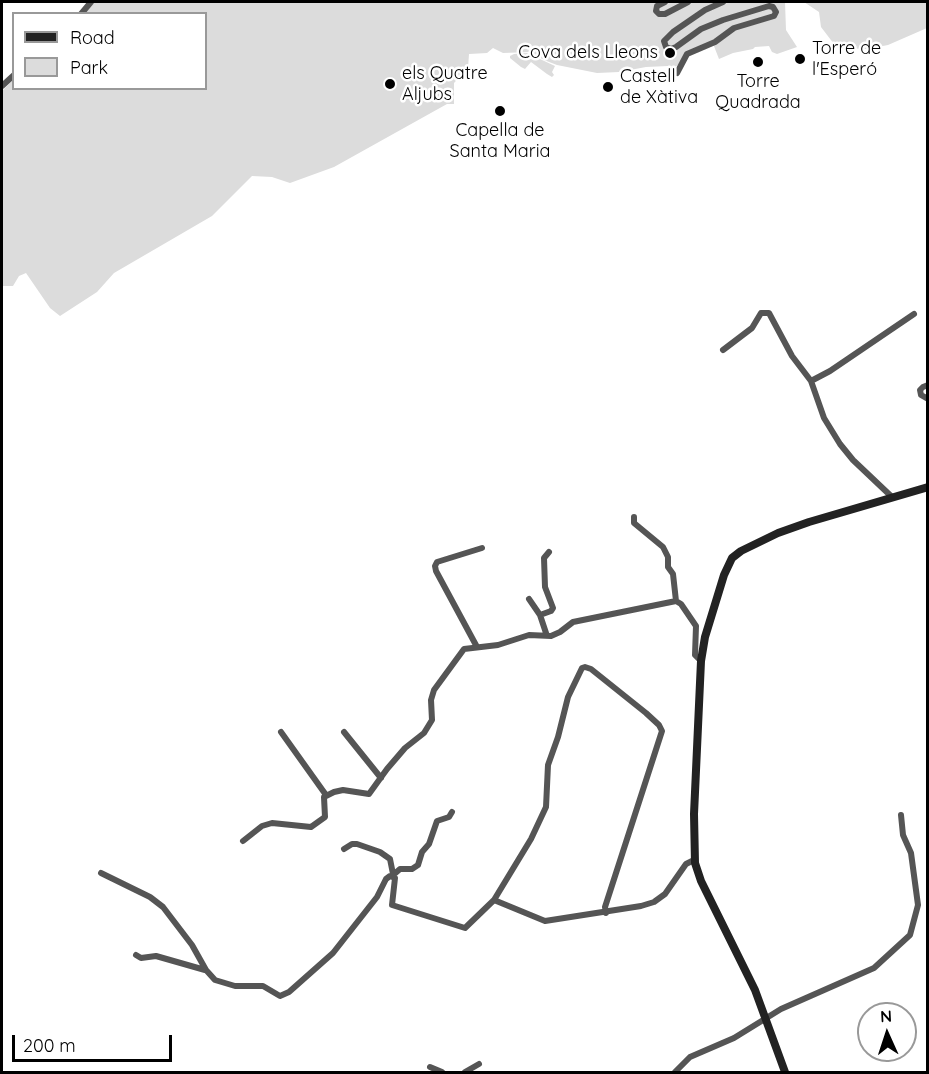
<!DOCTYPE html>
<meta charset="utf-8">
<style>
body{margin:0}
#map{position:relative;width:929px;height:1074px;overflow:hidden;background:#fff;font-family:Quicksand,sans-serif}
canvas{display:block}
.frame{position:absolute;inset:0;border:3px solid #000;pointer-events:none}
.legend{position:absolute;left:12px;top:12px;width:195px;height:78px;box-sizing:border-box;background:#fff;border:2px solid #999;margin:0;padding:8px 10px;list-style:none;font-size:18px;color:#000}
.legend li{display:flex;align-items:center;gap:12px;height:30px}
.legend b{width:30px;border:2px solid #999}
.north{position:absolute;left:857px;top:1002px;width:60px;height:60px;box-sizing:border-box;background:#fff;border:2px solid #999;border-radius:50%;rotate:357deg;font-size:16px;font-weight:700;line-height:24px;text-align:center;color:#000}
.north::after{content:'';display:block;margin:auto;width:21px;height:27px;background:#000;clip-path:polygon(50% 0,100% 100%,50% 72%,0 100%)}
.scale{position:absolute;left:12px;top:1035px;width:160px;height:27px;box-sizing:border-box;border:3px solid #000;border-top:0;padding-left:8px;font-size:18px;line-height:21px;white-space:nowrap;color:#000;-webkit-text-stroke:4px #fff;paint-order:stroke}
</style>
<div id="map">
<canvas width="929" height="1074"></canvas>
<div class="frame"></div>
<ul class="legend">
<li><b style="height:8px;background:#222"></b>Road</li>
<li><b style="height:16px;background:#dcdcdc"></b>Park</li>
</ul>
<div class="north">N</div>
<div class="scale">200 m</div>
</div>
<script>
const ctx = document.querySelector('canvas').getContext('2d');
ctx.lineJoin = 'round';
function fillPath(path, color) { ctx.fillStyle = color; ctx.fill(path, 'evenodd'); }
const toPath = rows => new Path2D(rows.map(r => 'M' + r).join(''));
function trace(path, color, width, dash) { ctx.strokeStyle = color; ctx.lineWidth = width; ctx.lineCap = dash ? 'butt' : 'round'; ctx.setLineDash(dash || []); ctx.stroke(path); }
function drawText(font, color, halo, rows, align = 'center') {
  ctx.font = font + ' Quicksand,sans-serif'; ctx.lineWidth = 5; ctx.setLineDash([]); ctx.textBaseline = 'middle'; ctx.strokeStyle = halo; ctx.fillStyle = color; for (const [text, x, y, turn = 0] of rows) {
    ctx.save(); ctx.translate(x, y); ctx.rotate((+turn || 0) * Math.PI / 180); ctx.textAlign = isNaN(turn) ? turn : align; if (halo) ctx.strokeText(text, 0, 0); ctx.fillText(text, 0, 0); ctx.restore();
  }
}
const green = toPath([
 [95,2,785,2,786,30,797,47,777,54,772,52,769,46,755,47,753,49,733,53,719,59,712,41,685,53,679,64,674,68,668,66,646,67,619,72,597,73,557,65,544,60,530,52,503,53,493,48,487,53,469,54,468,68,454,83,454,104,447,104,334,167,290,183,272,177,252,176,212,216,114,273,97,292,60,316,50,308,26,273,19,276,13,286,2,286,2,91,13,80,14,88,206,88,206,14,85,13],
 [804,2,927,2,927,28,888,45,867,49,837,48,821,27,819,12],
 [527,53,555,66,552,72,554,75,552,77,547,74,531,62,525,69,521,67,510,58,510,56,514,54]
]);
const street = toPath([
 [665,2,657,6,656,11,659,14,665,14,688,2],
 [81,14,91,2],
 [677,73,687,54,715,42,734,28,774,16,776,12,773,7,769,6,723,20,701,29,676,47,671,49,666,47,664,41,673,32,705,10,723,2],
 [2,86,14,75],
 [723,350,752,328,761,313,769,313,792,356,811,381,824,418,840,444,853,460,892,497],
 [811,381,830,371,914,314],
 [928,385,923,387,920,390,921,395,928,399],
 [634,517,634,523,663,547,668,557,668,567,673,574,676,601],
 [529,599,540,615,547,636],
 [540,615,551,611,553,608,545,587,544,558,549,552],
 [477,647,436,571,435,566,437,562,482,548],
 [281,732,326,795],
 [344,732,381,778],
 [243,841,262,826,272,823,311,827,325,817,324,797,334,792,343,790,369,794,387,769,405,748,424,733,432,720,431,700,434,690,464,649,498,645,529,635,551,636,560,632,573,622,676,601,681,604,696,626,695,655,701,661],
 [344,849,352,844,357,844,380,852,390,859,393,874],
 [101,873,150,897,163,907,192,945,206,970,215,980,235,986,263,986,280,996,289,992,333,953,377,897,386,879,390,876,395,878,392,905,465,928,494,900,531,839,546,807,548,765,558,737,568,697,582,668,585,667,591,669,646,713,659,725,662,731,605,907,606,913],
 [392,876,400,869,412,869,418,865,422,852,429,844,437,821,449,817,452,812],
 [494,900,545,921,641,906,654,902,665,894,686,864,694,860],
 [136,955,141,958,156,956,205,970],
 [430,1067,442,1072],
 [465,1072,479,1064],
 [675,1072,690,1057,734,1038,781,1009,874,968,910,935,918,905,911,853,903,835,901,815]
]);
const secondary = toPath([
 [785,1072,755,990,701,881,695,863,694,814,701,661,705,637,724,575,732,558,741,551,778,533,809,522,928,487]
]);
const markers = [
 [670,53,6,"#000"],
 [800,59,6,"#000"],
 [758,62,6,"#000"],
 [390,84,6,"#000"],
 [608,87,6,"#000"],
 [500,111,6,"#000"]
];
const poiNames = [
 ["Torre de",812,49],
 ["l'Esperó",812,70],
 ["Cova dels Lleons",658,53,"right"],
 ["els Quatre",402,74],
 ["Aljubs",402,95],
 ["Castell",620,77],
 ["de Xàtiva",620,98],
 ["Torre",758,82,"center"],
 ["Quadrada",758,103,"center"],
 ["Capella de",500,131,"center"],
 ["Santa Maria",500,152,"center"]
];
fillPath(green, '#dcdcdc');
trace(street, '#555', 6);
trace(secondary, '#222', 8);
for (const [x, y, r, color] of markers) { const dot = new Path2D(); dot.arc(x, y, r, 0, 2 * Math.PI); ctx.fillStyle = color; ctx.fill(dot); trace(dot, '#fff', 2); }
drawText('18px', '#000', '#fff', poiNames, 'left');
</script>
